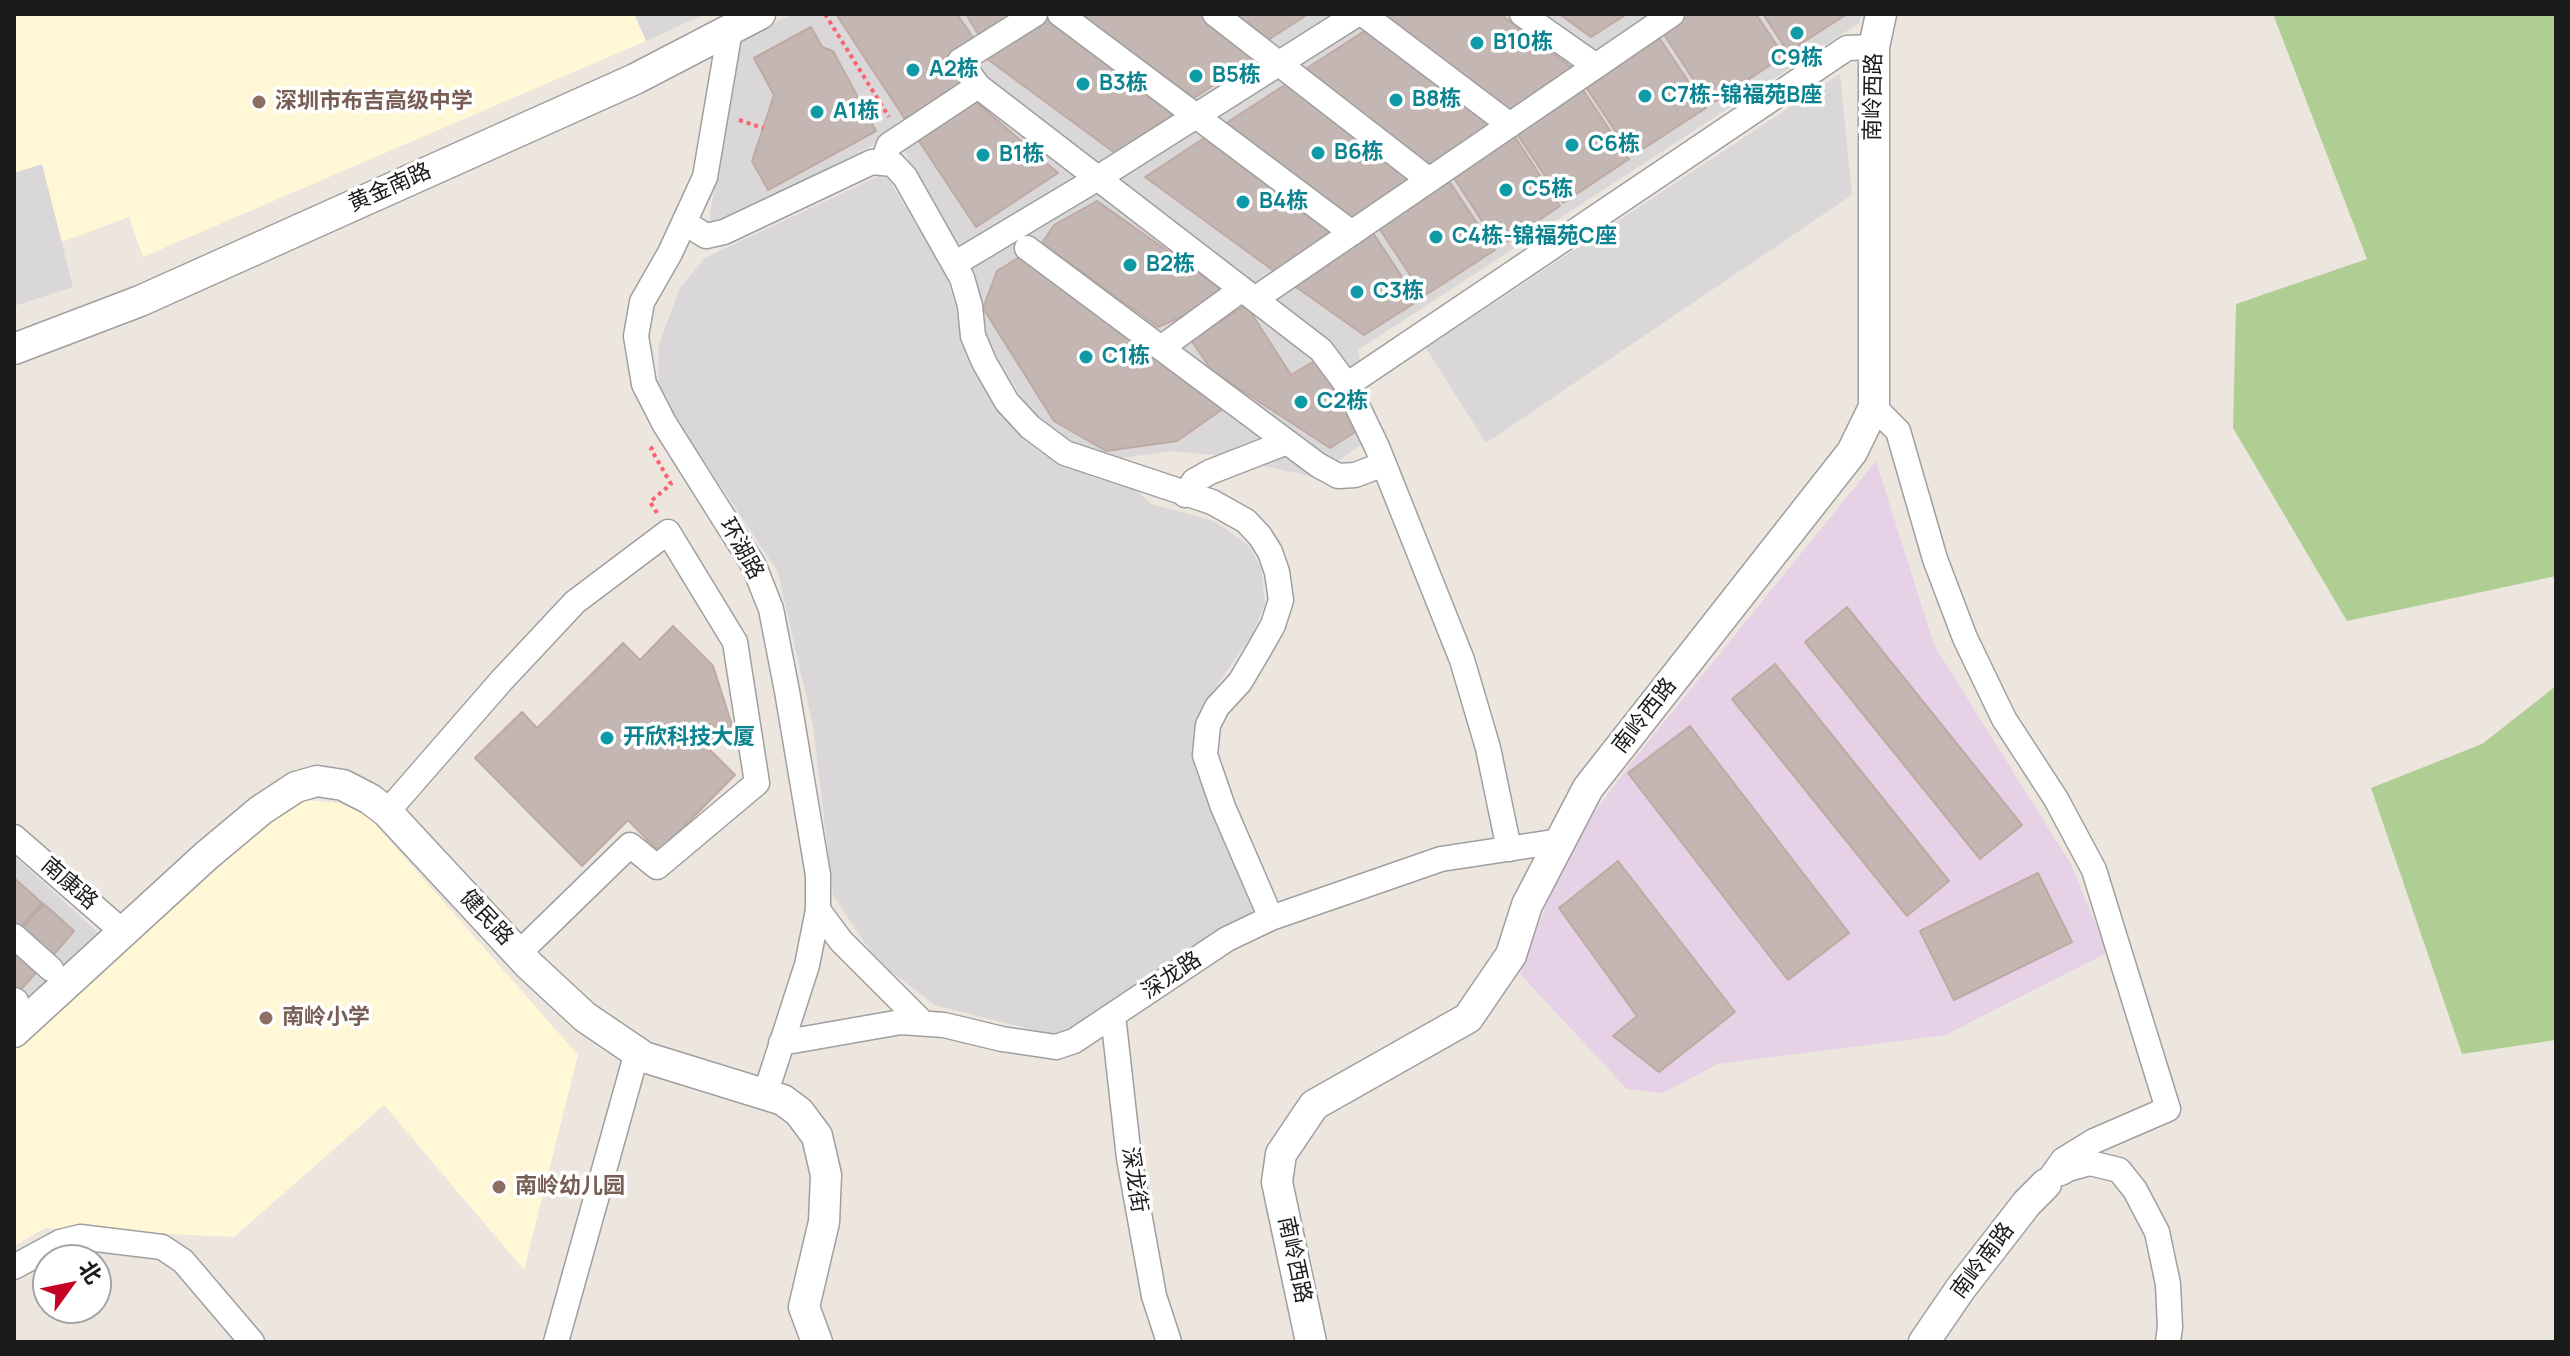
<!DOCTYPE html>
<meta charset="utf-8">
<style>
body{margin:0}
#map{position:relative;width:2570px;height:1356px;overflow:hidden;background:#ede6df;font-family:Manrope,"Noto Sans SC",sans-serif}
canvas{display:block}
.frame{position:absolute;inset:0;border:16px solid #1b1b1b;pointer-events:none}
.north{position:absolute;left:32px;top:1244px;width:80px;height:80px;box-sizing:border-box;background:#fff;border:2px solid #a4a4a4;border-radius:50%;rotate:57deg;font-size:22px;font-weight:700;line-height:32px;text-align:center;color:#1b1b1b}
.north::after{content:'';display:block;margin:auto;width:28px;height:36px;background:#c50025;clip-path:polygon(50% 0,100% 100%,50% 72%,0 100%)}
</style>
<div id="map">
<canvas width="2570" height="1356"></canvas>
<div class="frame"></div>
<div class="north">北</div>
</div>
<script>
const ctx = document.querySelector('canvas').getContext('2d');
ctx.lineJoin = 'round';
function fillPath(path, color) { ctx.fillStyle = color; ctx.fill(path, 'evenodd'); }
const toPath = rows => new Path2D(rows.map(r => 'M' + r).join(''));
function trace(path, color, width, dash) { ctx.strokeStyle = color; ctx.lineWidth = width; ctx.lineCap = dash ? 'butt' : 'round'; ctx.setLineDash(dash || []); ctx.stroke(path); }
function drawText(font, color, halo, rows, align = 'center') {
  ctx.font = font + ' Manrope,"Noto Sans SC",sans-serif'; ctx.lineWidth = 7; ctx.setLineDash([]); ctx.textBaseline = 'middle'; ctx.strokeStyle = halo; ctx.fillStyle = color; for (const [text, x, y, turn = 0] of rows) {
    ctx.save(); ctx.translate(x, y); ctx.rotate((+turn || 0) * Math.PI / 180); ctx.textAlign = isNaN(turn) ? turn : align; if (halo) ctx.strokeText(text, 0, 0); ctx.fillText(text, 0, 0); ctx.restore();
  }
}
const residential = toPath([
 [634,14,705,14,646,41],
 [792,14,1862,14,1859,23,1358,350,1373,419,1361,445,1314,477,1213,455,1169,451,1117,459,1067,444,1031,412,963,304,972,271,894,134,711,230,710,213,741,40],
 [1840,74,1852,195,1486,443,1426,348],
 [42,164,73,287,14,306,14,173],
 [885,173,945,272,973,366,1000,412,1037,450,1092,477,1136,490,1151,504,1214,521,1247,544,1261,567,1265,604,1252,635,1203,705,1193,735,1195,769,1254,914,1061,1037,935,1005,877,961,833,895,813,726,778,572,678,422,658,383,659,344,680,288,705,258],
 [14,856,103,937,14,1013]
]);
const industrial = toPath([
 [1876,461,1934,645,2072,866,2107,953,1945,1035,1718,1064,1662,1093,1627,1089,1520,974,1548,900,1582,829,1631,763]
]);
const education = toPath([
 [14,14,634,14,646,41,143,257,129,217,62,242,42,164,14,173],
 [306,800,338,803,368,816,578,1055,524,1270,384,1105,234,1237,45,1228,14,1246,14,1047,286,808]
]);
const forest = toPath([
 [2273,14,2556,14,2556,576,2347,621,2233,428,2236,304,2367,259],
 [2556,686,2556,1040,2462,1054,2371,788,2482,744]
]);
const building = toPath([
 [836,14,957,14,974,39,945,58,961,82,905,119,836,14],
 [966,14,1015,14,980,37,966,14],
 [1053,14,1181,109,1115,153,986,58,1053,14],
 [1079,14,1205,14,1260,55,1194,98,1079,14],
 [1227,14,1308,14,1265,42,1227,14],
 [1384,14,1500,14,1574,69,1508,112,1379,17,1384,14],
 [1559,14,1627,14,1591,37,1559,14],
 [1692,14,1756,14,1784,56,1710,105,1663,33,1692,14],
 [1763,14,1847,14,1788,52,1763,14],
 [811,27,822,47,833,51,876,131,768,190,752,161,774,95,754,58,811,27],
 [1366,30,1493,125,1427,169,1298,74,1366,30],
 [1658,36,1706,108,1632,156,1584,84,1658,36],
 [1288,83,1415,179,1349,222,1220,127,1288,83],
 [1581,87,1629,159,1563,203,1515,131,1581,87],
 [974,100,1058,173,976,227,917,138,974,100],
 [1212,133,1340,228,1274,271,1145,177,1212,133],
 [1513,134,1560,206,1499,247,1452,175,1513,134],
 [1447,178,1495,250,1424,296,1377,225,1447,178],
 [1097,201,1220,288,1208,305,1158,327,1042,243,1054,225,1097,201],
 [1371,230,1418,301,1364,335,1289,282,1371,230],
 [1021,256,1227,406,1177,441,1106,451,1054,421,983,308,997,271,1021,256],
 [1246,305,1291,375,1316,360,1360,429,1330,448,1212,371,1191,340,1246,305],
 [1847,607,2022,825,1980,859,1805,642,1847,607],
 [673,626,713,666,732,725,709,749,735,775,659,852,628,820,582,866,475,758,522,712,537,728,623,643,640,660,673,626],
 [1775,664,1949,881,1907,916,1732,699,1775,664],
 [1690,726,1849,933,1788,980,1628,773,1690,726],
 [1618,861,1735,1012,1659,1072,1613,1036,1637,1016,1559,908,1618,861],
 [2038,873,2072,942,1954,1000,1920,931,2038,873],
 [14,878,42,903,16,932,14,930,14,878],
 [44,904,74,931,49,960,18,933,44,904],
 [14,941,42,966,16,995,14,993,14,941]
]);
const path = toPath([
 [825,14,889,117],
 [739,120,763,128],
 [653,447,651,449,671,484,650,502,657,513]
]);
const minor = toPath([
 [1035,14,960,61,978,86,1321,350,1347,385,1377,447,1462,660,1488,748,1509,849],
 [1060,14,1352,233],
 [1215,14,1429,180],
 [1363,14,1510,125],
 [1522,14,1596,66],
 [730,30,705,177,670,253,642,302,636,336,644,384,664,423,754,566,771,609,787,691,818,875,818,910,807,965,765,1095],
 [883,161,889,145,978,86],
 [685,223,706,236,724,232,872,162,893,164,905,177,962,278,970,306,973,336,984,362,1007,402,1030,427,1065,453,1212,502,1246,521,1260,536,1270,552,1277,572,1281,600,1273,625,1260,648,1240,682,1217,707,1208,725,1205,755,1223,807,1271,918],
 [1027,248,1318,465,1338,476,1355,475,1384,464],
 [956,263,1098,178,1357,14],
 [1255,299,1672,14],
 [1161,348,1242,289],
 [1347,385,1847,48,1874,47],
 [1874,407,1898,431,1935,559,1965,638,2004,719,2056,799,2094,870,2168,1109,2094,1141,2063,1160,2046,1184],
 [1185,495,1194,481,1210,472,1287,442],
 [387,812,502,680,575,602,668,532,735,642,757,783,657,867,630,845,519,953],
 [14,837,123,932],
 [818,910,841,941,923,1023],
 [14,936,51,969],
 [14,1000,16,1001],
 [1113,1015,1129,1158,1154,1296,1169,1342],
 [781,1043,901,1022,944,1025,1002,1039,1056,1047,1074,1041,1227,939,1271,918,1441,859,1560,841],
 [2061,1173,2068,1169,2090,1163,2119,1170,2135,1190,2157,1232,2168,1284,2170,1327,2168,1342],
 [14,1267,60,1242,80,1237,162,1247,183,1261,252,1342],
 [556,1342,637,1052]
]);
const tertiary = toPath([
 [14,349,140,301,635,79,760,14],
 [14,1032,206,856,261,810,296,787,317,781,343,785,370,799,387,812,529,965,585,1017,644,1057,783,1100,799,1112,817,1136,826,1175,824,1222,804,1307,817,1342],
 [1311,1342,1277,1182,1281,1154,1314,1105,1468,1018,1511,955,1527,905,1588,788,1852,452,1874,407,1874,47,1881,14],
 [1924,1342,1961,1288,2027,1203,2046,1184]
]);
const markers = [
 [1797,33,8,"#0f9aa8"],
 [1477,43,8,"#0f9aa8"],
 [913,70,8,"#0f9aa8"],
 [1196,76,8,"#0f9aa8"],
 [1083,84,8,"#0f9aa8"],
 [1645,96,8,"#0f9aa8"],
 [1396,100,8,"#0f9aa8"],
 [259,102,8,"#8d6e63"],
 [817,112,8,"#0f9aa8"],
 [1572,145,8,"#0f9aa8"],
 [1318,153,8,"#0f9aa8"],
 [983,155,8,"#0f9aa8"],
 [1506,190,8,"#0f9aa8"],
 [1243,202,8,"#0f9aa8"],
 [1436,237,8,"#0f9aa8"],
 [1130,265,8,"#0f9aa8"],
 [1357,292,8,"#0f9aa8"],
 [1086,357,8,"#0f9aa8"],
 [1301,402,8,"#0f9aa8"],
 [607,738,8,"#0f9aa8"],
 [266,1018,8,"#8d6e63"],
 [499,1187,8,"#8d6e63"]
];
const cultureNames = [
 ["B10栋",1493,43],
 ["C9栋",1797,59,"center"],
 ["A2栋",929,70],
 ["B5栋",1212,76],
 ["B3栋",1099,84],
 ["C7栋-锦福苑B座",1661,96],
 ["B8栋",1412,100],
 ["A1栋",833,112],
 ["C6栋",1588,145],
 ["B6栋",1334,153],
 ["B1栋",999,155],
 ["C5栋",1522,190],
 ["B4栋",1259,202],
 ["C4栋-锦福苑C座",1452,237],
 ["B2栋",1146,265],
 ["C3栋",1373,292],
 ["C1栋",1102,357],
 ["C2栋",1317,402],
 ["开欣科技大厦",623,738]
];
const streetNames = [
 ["南岭西路",1874,97,-89],
 ["黄金南路",390,188,-24],
 ["环湖路",741,549,61],
 ["南岭西路",1645,716,-52],
 ["南康路",69,884,41],
 ["健民路",486,918,47],
 ["深龙路",1172,976,-34],
 ["深龙街",1134,1180,81],
 ["南岭西路",1294,1260,78],
 ["南岭南路",1983,1261,-53]
];
const educationNames = [
 ["深圳市布吉高级中学",275,102],
 ["南岭小学",282,1018],
 ["南岭幼儿园",515,1187]
];
fillPath(residential, '#d9d7d8');
fillPath(industrial, '#e6d1e6');
fillPath(education, '#fff7d6');
fillPath(forest, '#afce93');
fillPath(building, '#c4b7b3');
trace(building, '#bfa9a2', 2);
trace(minor, '#9f9f9f', 27);
trace(tertiary, '#9f9f9f', 33);
trace(path, '#fd606e', 4, [4, 4]);
trace(minor, '#fff', 24);
trace(tertiary, '#fff', 30);
for (const [x, y, r, color] of markers) { const dot = new Path2D(); dot.arc(x, y, r, 0, 2 * Math.PI); ctx.fillStyle = color; ctx.fill(dot); trace(dot, '#fff', 3); }
drawText('bold 22px', '#0d838f', '#fff', cultureNames, 'left');
drawText('22px', '#1b1b1b', '#fff', streetNames);
drawText('bold 22px', '#785e54', '#fff', educationNames, 'left');
</script>
